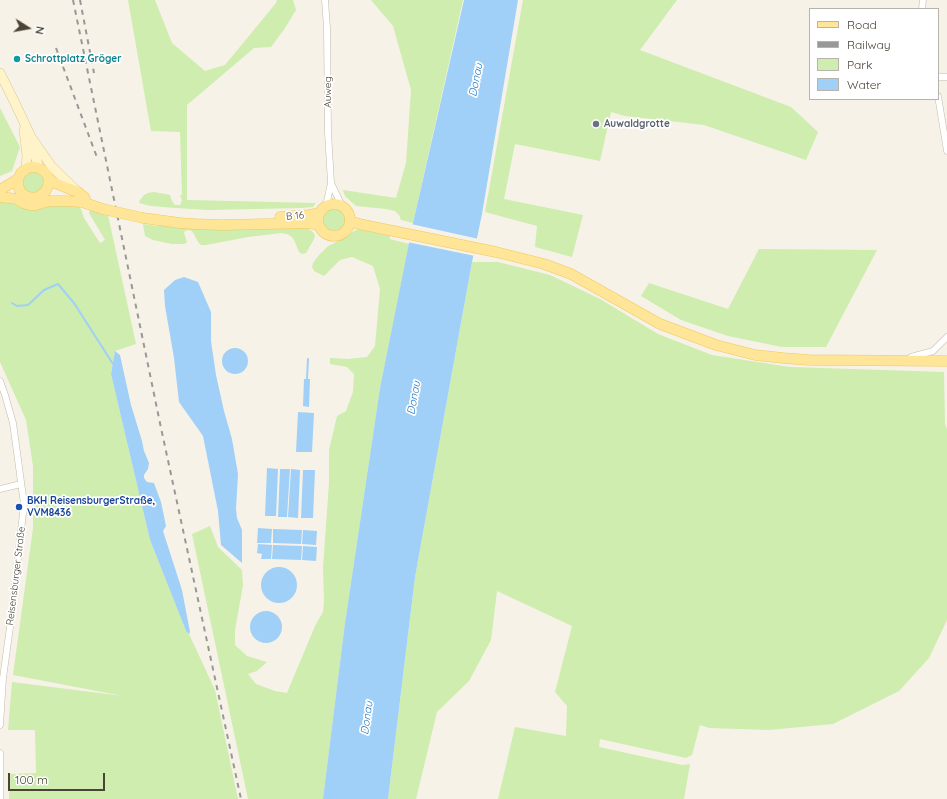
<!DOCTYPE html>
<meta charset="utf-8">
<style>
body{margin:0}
#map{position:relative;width:947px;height:799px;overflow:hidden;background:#f6f2e8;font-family:Quicksand,sans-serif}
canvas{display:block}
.legend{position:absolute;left:809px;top:8px;width:130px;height:92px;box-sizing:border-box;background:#fff;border:1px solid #b7b4af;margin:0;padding:5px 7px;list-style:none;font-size:12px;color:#4a4336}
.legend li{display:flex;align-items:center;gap:8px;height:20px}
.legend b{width:20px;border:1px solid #b7b4af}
.north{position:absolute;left:8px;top:8px;width:40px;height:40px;-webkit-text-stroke:3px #fff;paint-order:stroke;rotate:101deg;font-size:11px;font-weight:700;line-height:16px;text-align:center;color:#4a4336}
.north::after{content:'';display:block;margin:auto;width:14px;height:18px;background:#4a4336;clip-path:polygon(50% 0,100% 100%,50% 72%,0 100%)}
.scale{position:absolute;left:8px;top:773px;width:97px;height:18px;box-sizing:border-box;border:2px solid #4a4336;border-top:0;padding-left:5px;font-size:12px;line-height:14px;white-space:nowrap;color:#4a4336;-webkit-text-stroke:3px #fff;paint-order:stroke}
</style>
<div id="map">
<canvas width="947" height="799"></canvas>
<ul class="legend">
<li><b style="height:5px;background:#ffe598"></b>Road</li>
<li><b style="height:5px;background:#989898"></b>Railway</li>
<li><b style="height:11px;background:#ceedae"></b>Park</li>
<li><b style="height:11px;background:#a0d0f7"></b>Water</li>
</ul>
<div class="north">N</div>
<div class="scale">100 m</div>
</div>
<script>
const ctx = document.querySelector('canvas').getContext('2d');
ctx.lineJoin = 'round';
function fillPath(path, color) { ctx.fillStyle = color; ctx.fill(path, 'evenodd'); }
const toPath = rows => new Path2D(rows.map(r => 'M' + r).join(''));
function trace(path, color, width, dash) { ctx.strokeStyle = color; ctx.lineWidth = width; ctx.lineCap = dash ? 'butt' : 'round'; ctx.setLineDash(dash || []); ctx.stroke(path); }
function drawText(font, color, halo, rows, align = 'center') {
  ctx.font = font + ' Quicksand,sans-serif'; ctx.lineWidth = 3.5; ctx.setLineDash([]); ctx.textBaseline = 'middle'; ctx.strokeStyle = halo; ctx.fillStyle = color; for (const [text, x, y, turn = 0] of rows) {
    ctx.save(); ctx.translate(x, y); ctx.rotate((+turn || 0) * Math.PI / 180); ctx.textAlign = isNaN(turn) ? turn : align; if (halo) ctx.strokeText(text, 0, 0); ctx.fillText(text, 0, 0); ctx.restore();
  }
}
const green = toPath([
 [128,0,155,0,172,43,205,71,225,65,276,3,277,0,293,0,296,10,285,28,271,47,254,48,187,105,187,200,316,203,313,207,301,208,208,210,176,208,151,206,139,203,140,200,144,195,148,193,154,192,165,194,170,195,172,201,175,205,180,205,181,203,182,200,180,195,182,195,180,132,151,131],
 [371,0,463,0,413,223,401,220,399,215,395,211,386,209,356,206,345,196,343,190,396,198,406,163,411,90,393,26],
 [523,0,677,0,640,50,791,107,818,132,806,160,704,125,625,116,611,112,600,161,515,144,504,199,583,215,572,257,535,247,537,226,485,212],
 [0,108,20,147,12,171,0,176],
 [31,172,38,172,41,174,44,180,45,183,39,193,31,194,25,189,22,182,23,179,25,176],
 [0,202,5,202,40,208,59,205,77,205,81,209,84,218,100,243,105,240,89,213,89,212,91,209,108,215,136,344,115,351,111,374,150,540,186,631,189,634,215,690,238,799,9,799,9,774,36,773,35,730,8,730,12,682,123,696,13,675,33,528,33,466,26,420,0,362],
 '323 220a11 11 0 1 1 22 0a11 11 0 1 1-22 0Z',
 [143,224,156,226,169,225,305,226,307,228,313,232,315,235,314,239,306,253,303,254,300,253,298,250,295,242,292,237,287,234,281,233,248,237,206,245,201,245,198,242,195,236,192,231,188,230,185,231,184,233,187,242,184,244,172,244,153,240,145,236],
 [356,230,362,230,390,236,390,239,409,244,380,388,345,623,323,799,248,799,192,534,210,526,218,547,242,570,243,585,235,630,235,645,247,656,267,662,257,671,248,674,256,684,275,691,287,693,315,626,323,612,324,600,323,568,329,483,329,450,337,416,346,411,353,392,354,374,347,367,330,364,330,358,348,359,367,357,375,346,380,289,373,266,352,257,340,260,324,276,314,271,312,267,313,263,319,255,328,246,347,237,351,233],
 [759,249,877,250,826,347,782,347,728,336,681,320,641,296,649,283,728,309],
 [472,262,498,262,550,275,600,299,658,334,712,355,790,367,944,372,945,424,947,429,947,620,929,658,899,691,833,724,769,730,709,728,700,725,692,755,686,758,600,739,599,747,682,765,690,764,684,799,498,799,515,727,566,736,567,706,555,692,572,626,497,591,491,640,469,681,437,712,416,799,388,799,415,577]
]);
const water = toPath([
 [464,0,518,0,482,214,472,262,415,577,388,799,323,799,345,623,380,388,413,223],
 [184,277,198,282,211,312,211,341,216,375,224,411,232,439,238,474,236,509,237,518,242,530,242,563,221,545,218,511,203,436,179,402,174,358,165,306,164,290,175,280],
 '222 361a13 13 0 1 1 26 0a13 13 0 1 1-26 0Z',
 [115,351,120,355,131,405,142,441,144,451,149,463,148,469,144,475,144,478,147,482,154,483,161,502,166,526,163,531,182,590,190,632,189,634,186,631,150,540,111,374],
 [304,379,310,379,309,407,303,406],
 [298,412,314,413,312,452,296,452],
 [267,468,278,469,276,516,265,516],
 [280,469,290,469,287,517,278,517],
 [291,469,300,470,298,518,288,517],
 [303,470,309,470,307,518,301,518],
 [309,470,315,470,313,518,307,518],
 [258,528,272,529,271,543,257,543],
 [273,529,302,530,301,544,273,543],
 [303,530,317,531,316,545,302,544],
 [258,544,272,545,271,559,261,559,262,554,257,553],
 [273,545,302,546,301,560,272,559],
 [303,546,317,547,316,561,302,560],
 '261 585a18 18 0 1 1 36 0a18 18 0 1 1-36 0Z',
 '250 627a16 16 0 1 1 32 0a16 16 0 1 1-32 0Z'
]);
const pier = toPath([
 [411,224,479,239,475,256,407,242]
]);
const stream = toPath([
 [12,303,17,306,28,305,44,290,58,284,74,303,113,364],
 [307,379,308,359]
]);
const minor = toPath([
 [325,0,327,28,328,132,331,183,326,206],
 [922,9,923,0],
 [938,77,947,77],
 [938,96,947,151],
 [331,183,342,206],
 [911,357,933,351,947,337],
 [0,381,5,395,13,423,24,504,11,620,3,678,0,725],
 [0,489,21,484],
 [0,753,0,799]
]);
const secondary = toPath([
 [0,73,15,103,31,137,52,167,78,192],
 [24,130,27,156,26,169],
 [32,143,35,155,39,168]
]);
const primary = toPath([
 [49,179,48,186,45,192,38,197,32,198,26,196,21,193,19,188,18,184,18,179,21,173,26,169,30,167,35,167,39,168,44,171,47,175,49,179,55,183,67,188,78,192,85,198],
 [0,190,18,179],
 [0,197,17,199,23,203,30,205,36,205,49,201,65,201,82,202,103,209],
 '318 220a16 16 0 1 1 32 0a16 16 0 1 1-32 0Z',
 [280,217,309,215,320,213],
 [143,218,180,223,195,224,222,225,309,223,319,225],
 [350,221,359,224,496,252,544,264,571,274,660,324,716,345,755,355,783,358,809,360,947,361]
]);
const rail = toPath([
 [73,0,161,428,241,799],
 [80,0,94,73],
 [56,48,98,160]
]);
const primaryBridge = toPath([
 [103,209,143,218]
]);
const markers = [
 [17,59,4,"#0f9aa8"],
 [596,124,4,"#6b7280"],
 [19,507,4,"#1a4fb4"]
];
const cultureNames = [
 ["Schrottplatz Gröger",25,59]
];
const streetNames = [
 ["Auweg",328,92,-90],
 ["B 16",295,216,-5],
 ["Reisensburger Straße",16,576,-83]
];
const worshipNames = [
 ["Auwaldgrotte",604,124]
];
const transitNames = [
 ["BKH ReisensburgerStraße,",27,501],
 ["VVM8436",27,513]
];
const waterNames = [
 ["Donau",476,80,-79],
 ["Donau",414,398,-80],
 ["Donau",367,718,-82]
];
fillPath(green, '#ceedae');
fillPath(water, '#a0d0f7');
fillPath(pier, '#f6f2e8');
trace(stream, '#a0d0f7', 2);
trace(minor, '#c2bbaa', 7);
trace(secondary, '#dac994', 10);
trace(primary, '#efc85d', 11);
trace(minor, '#fff', 6);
trace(secondary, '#fff4c9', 9);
trace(primary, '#ffe598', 10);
trace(rail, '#989898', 2, [5, 5]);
trace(primaryBridge, '#efc85d', 11, []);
trace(primaryBridge, '#ffe598', 10);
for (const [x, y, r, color] of markers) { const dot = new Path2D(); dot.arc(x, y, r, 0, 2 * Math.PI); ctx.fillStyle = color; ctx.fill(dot); trace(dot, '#fff', 1.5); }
drawText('bold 10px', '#0d838f', '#fff', cultureNames, 'left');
drawText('10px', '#4a4336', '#fff', streetNames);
drawText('bold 10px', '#5b616d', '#fff', worshipNames, 'left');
drawText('bold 10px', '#164399', '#fff', transitNames, 'left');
drawText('italic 11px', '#2479c2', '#fff', waterNames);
</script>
